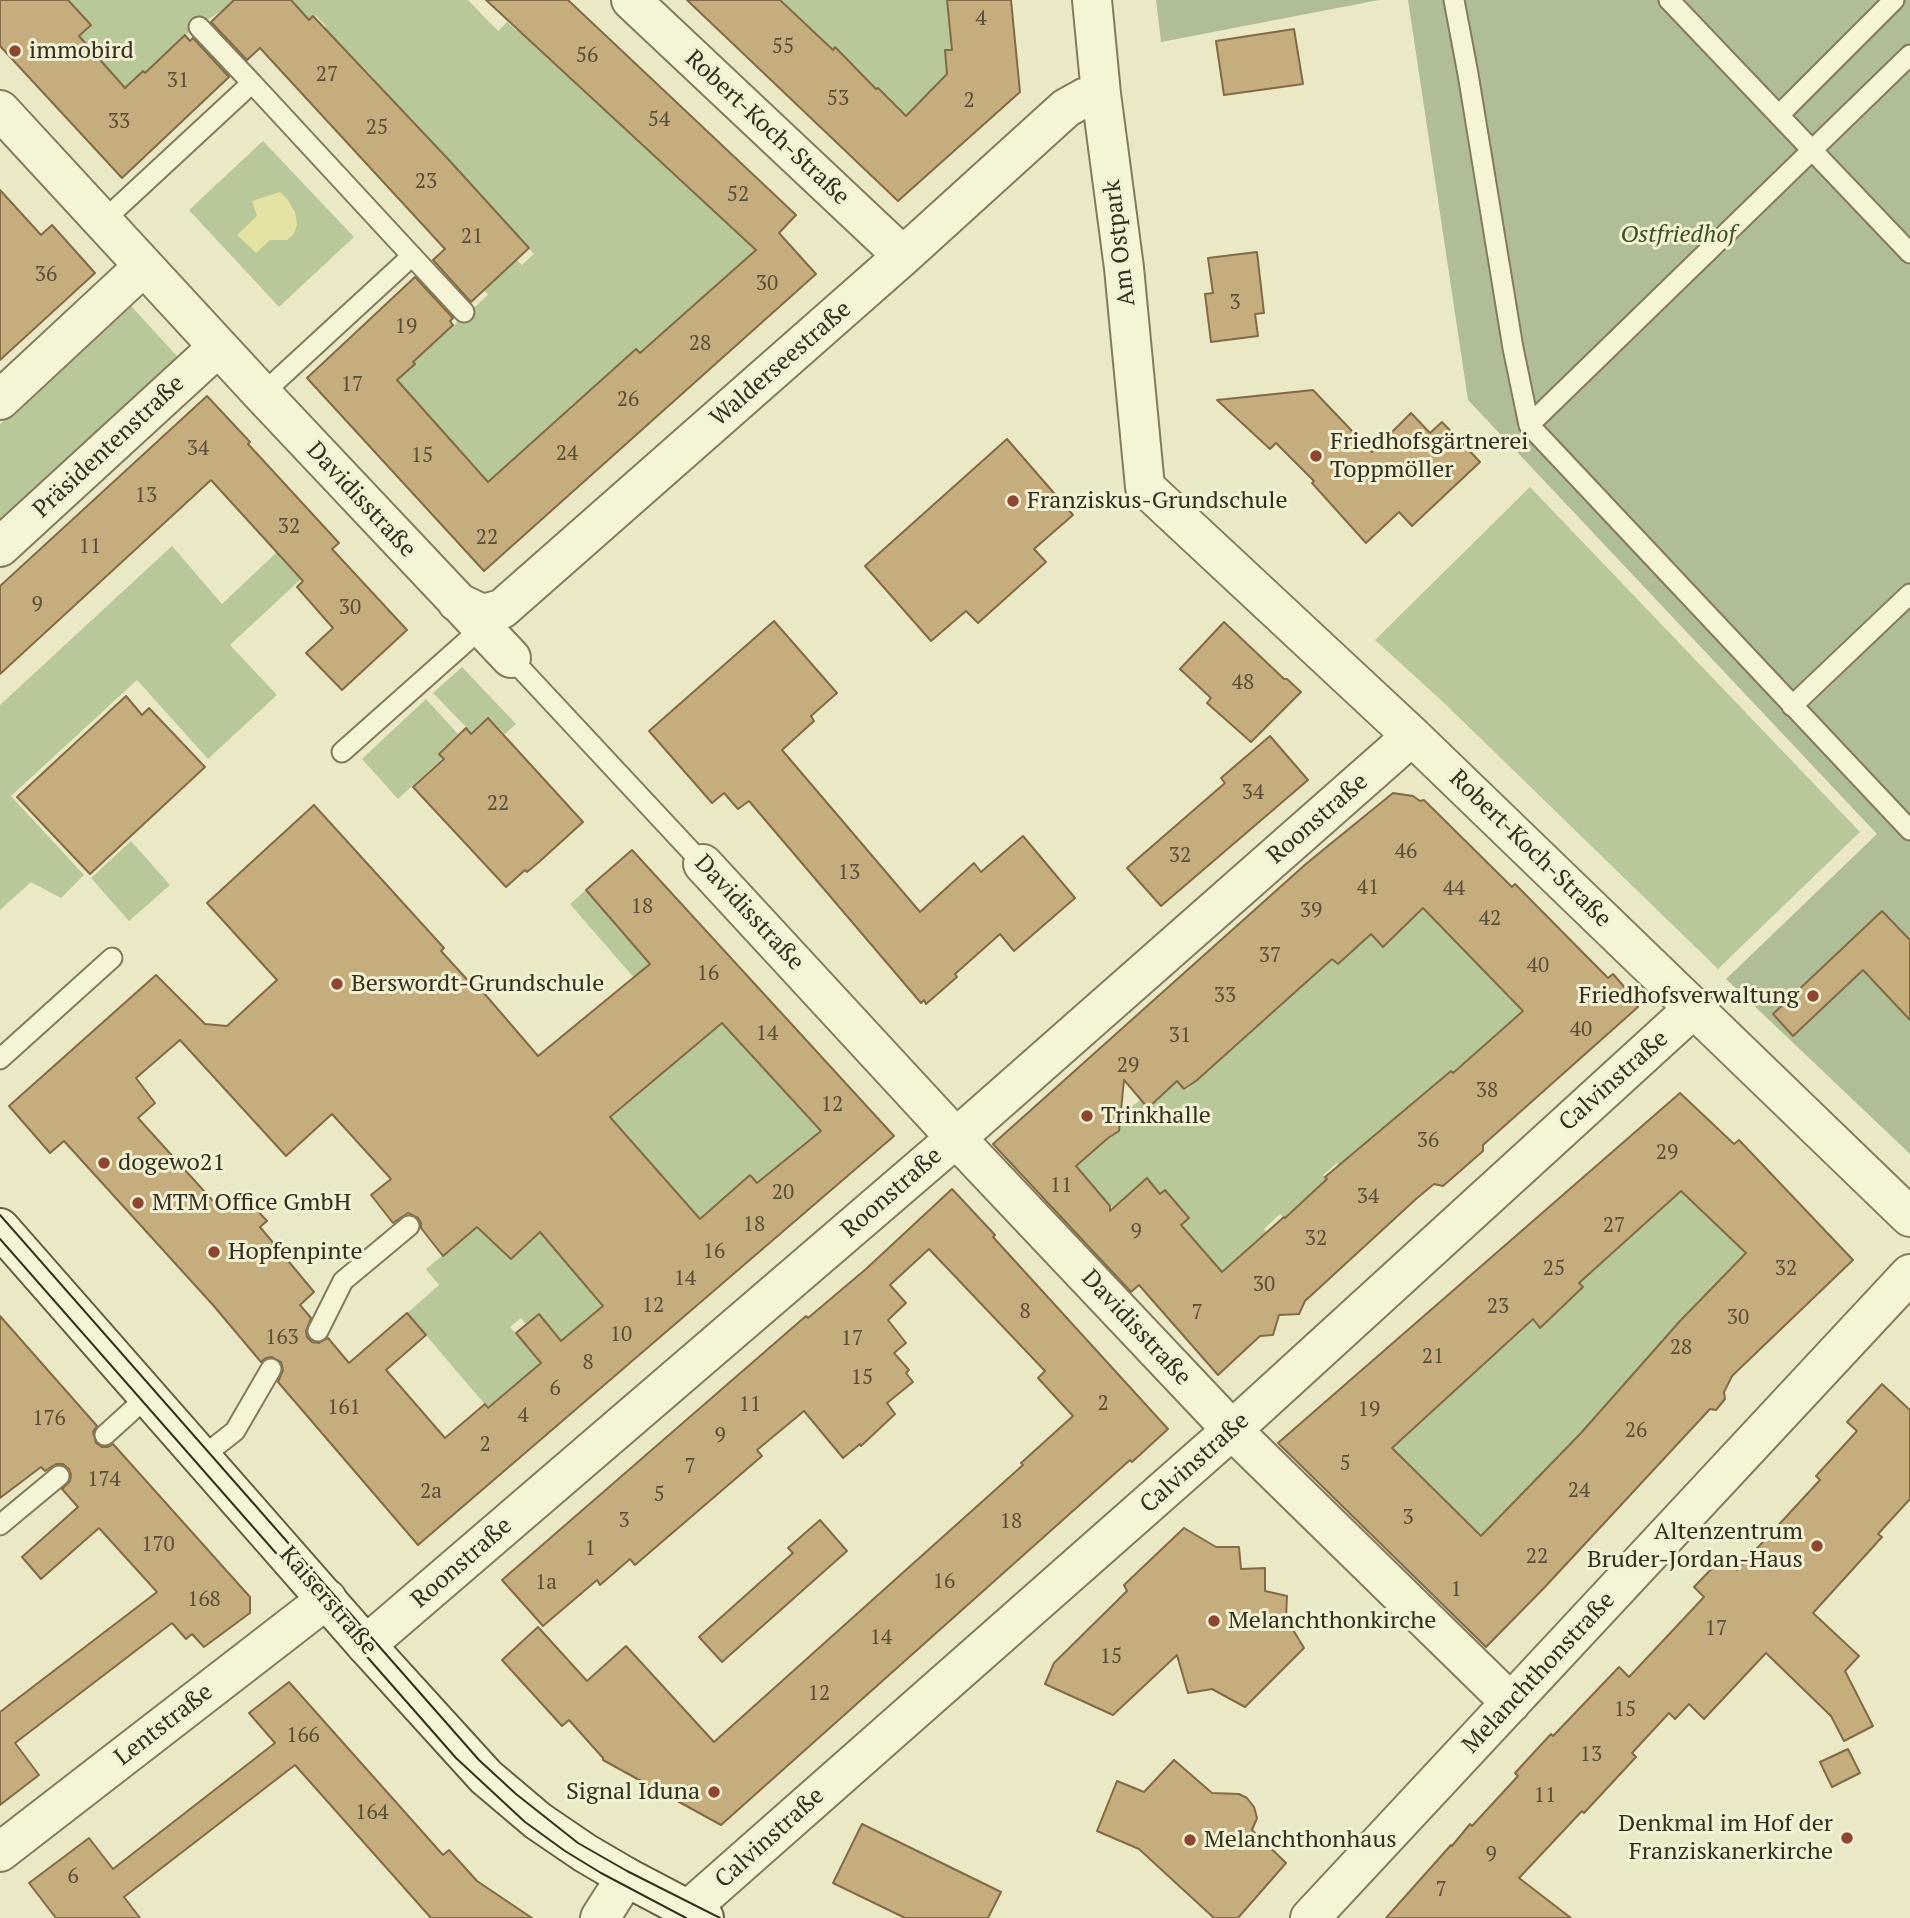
<!DOCTYPE html>
<meta charset="utf-8">
<style>
body{margin:0}
canvas{display:block;background:#ebe9c5}
</style>
<canvas width="1910" height="1918"></canvas>
<script>
const ctx = document.querySelector('canvas').getContext('2d');
ctx.lineJoin = 'round';
function fillPath(path, color) { ctx.fillStyle = color; ctx.fill(path, 'evenodd'); }
const toPath = rows => new Path2D(rows.map(r => 'M' + r).join(''));
function trace(path, color, width, dash) { ctx.strokeStyle = color; ctx.lineWidth = width; ctx.lineCap = dash ? 'butt' : 'round'; ctx.setLineDash(dash || []); ctx.stroke(path); }
function drawText(font, color, halo, rows, align = 'center') {
  ctx.font = font + ' "PT Serif",serif'; ctx.lineWidth = 6; ctx.setLineDash([]); ctx.textBaseline = 'middle'; ctx.strokeStyle = halo; ctx.fillStyle = color; for (const [text, x, y, turn = 0] of rows) {
    ctx.save(); ctx.translate(x, y); ctx.rotate((+turn || 0) * Math.PI / 180); ctx.textAlign = isNaN(turn) ? turn : align; if (halo) ctx.strokeText(text, 0, 0); ctx.fillText(text, 0, 0); ctx.restore();
  }
}
const green = toPath([
 [54,0,234,0,224,9,185,35,145,73,142,71,130,83,135,89,117,89,122,84,99,59,73,42,91,24,77,9,69,16],
 [291,0,468,0,498,31,507,22,516,30,519,29,560,69,758,251,741,267,739,265,692,307,660,335,642,356,635,349,624,360,628,364,576,404,503,468,488,491,478,480,483,475,459,448,457,450,413,397,399,383,386,380,403,375,415,364,413,362,488,295,484,290,517,260,522,265,534,254,424,133,374,82,375,80,363,67,361,68,324,28,326,26,315,15,309,20],
 [780,0,947,0,951,38,957,38,952,57,951,50,946,50,947,74,898,128,887,97,878,88,876,89,835,48,833,50],
 [263,141,354,237,279,307,189,210],
 [126,307,132,307,176,355,178,361,0,525,0,424],
 [1530,487,1860,832,1718,969,1442,701,1375,640],
 [172,546,222,604,277,552,301,579,230,645,277,695,208,759,137,680,11,796,84,875,61,898,31,882,0,910,0,705],
 [462,667,516,724,505,734,488,717,471,732,433,693],
 [426,699,458,734,438,753,443,758,398,799,362,759],
 [131,841,170,885,129,921,91,878],
 [586,890,649,963,722,1022,821,1131,706,1225,641,1153,588,1135,693,1046,570,904],
 [1411,892,1438,923,1530,1018,1485,1045,1344,1170,1337,1163,1323,1175,1327,1179,1314,1191,1319,1196,1290,1223,1280,1214,1264,1229,1266,1232,1222,1271,1225,1276,1180,1251,1193,1239,1181,1225,1189,1218,1166,1190,1160,1194,1147,1179,1113,1208,1070,1159,1141,1099,1148,1107,1166,1091,1159,1082,1169,1072,1186,1090,1332,959,1338,964,1355,949,1358,921,1383,947],
 [523,1189,531,1222,605,1308,562,1341,539,1314,526,1324,521,1318,510,1327,541,1363,488,1408,407,1313,439,1285,426,1269],
 [1682,1191,1746,1253,1680,1322,1581,1433,1482,1535,1495,1550,1384,1456,1533,1319,1541,1327,1583,1287,1579,1283]
]);
const sand = toPath([
 [280,192,288,200,295,212,297,225,294,234,287,240,270,240,256,253,237,235,257,216,252,201]
]);
const cemetery = toPath([
 [1156,0,1379,0,1161,42],
 [1408,0,1910,0,1910,1154,1726,979,1877,834,1468,400]
]);
const building = toPath([
 [0,0,68,0,91,25,79,36,125,88,143,71,145,73,185,35,190,41,193,38,229,77,122,178,0,46,0,0],
 [234,0,291,0,309,20,313,16,448,159,529,248,471,302,433,260,445,249,260,48,247,60,211,22,234,0],
 [486,0,568,0,796,215,779,233,816,274,484,571,307,378,415,277,453,318,450,321,453,325,413,362,415,364,397,380,488,482,636,349,640,353,756,250,486,0],
 [687,0,780,0,833,50,835,47,876,89,878,88,906,116,947,74,945,50,952,50,947,0,1011,0,1020,92,898,201,687,0],
 [1294,29,1303,84,1224,95,1216,41,1294,29],
 [0,190,41,235,52,225,95,273,0,360,0,190],
 [1257,252,1264,313,1255,314,1258,336,1211,342,1205,294,1213,293,1208,258,1257,252],
 [1313,390,1372,452,1411,413,1430,433,1442,422,1480,462,1412,526,1399,512,1366,543,1312,483,1314,481,1276,443,1270,449,1217,400,1313,390],
 [207,396,250,442,248,444,339,543,332,549,407,630,342,690,306,653,333,628,297,587,303,581,211,480,0,674,0,586,207,396],
 [1007,439,1073,515,1034,549,1046,562,978,623,966,611,931,641,865,566,1007,439],
 [774,621,837,693,811,716,814,721,782,750,920,912,974,863,981,872,1023,836,1075,898,1014,951,1000,934,955,974,957,977,926,1004,924,1000,921,1003,749,801,738,809,724,793,712,803,649,731,774,621],
 [1224,622,1284,679,1287,679,1301,692,1251,742,1207,703,1211,698,1180,669,1224,622],
 [126,696,142,715,149,708,205,767,90,874,17,797,126,696],
 [488,718,583,822,539,862,527,872,525,870,506,887,413,787,444,759,439,754,466,728,471,734,488,718],
 [1270,736,1308,780,1161,906,1127,868,1225,783,1221,778,1270,736],
 [1393,793,1413,796,1420,801,1424,800,1512,887,1515,884,1608,978,1613,974,1633,997,1630,1000,1638,1007,1483,1145,1483,1151,1443,1186,1434,1184,1416,1199,1305,1301,1299,1314,1279,1315,1273,1335,1260,1336,1218,1375,1139,1285,1131,1292,993,1144,1307,863,1393,793],
 [1423,908,1523,1011,1453,1073,1451,1071,1325,1177,1327,1179,1285,1218,1284,1217,1222,1272,1181,1225,1189,1218,1165,1190,1160,1194,1147,1178,1110,1211,1110,1206,1076,1166,1108,1138,1119,1131,1124,1080,1148,1108,1177,1081,1184,1089,1196,1081,1332,959,1338,964,1371,934,1383,947,1423,908],
 [314,805,444,948,441,951,474,987,477,985,538,1056,650,964,586,890,632,850,894,1136,418,1545,278,1382,283,1370,281,1362,272,1357,266,1358,261,1362,213,1305,64,1141,50,1153,9,1106,156,975,205,1024,227,1026,277,980,207,903,314,805],
 [722,1023,821,1131,757,1183,750,1175,700,1219,610,1117,722,1023],
 [180,1040,286,1156,332,1114,391,1179,371,1195,393,1223,408,1213,418,1218,421,1223,421,1228,443,1256,477,1227,511,1259,540,1232,603,1306,561,1341,539,1314,516,1333,541,1363,488,1408,485,1404,445,1438,386,1370,426,1335,407,1313,349,1363,328,1338,319,1343,312,1342,307,1337,306,1331,311,1318,300,1305,314,1292,260,1227,267,1221,245,1197,223,1212,138,1118,155,1103,136,1078,180,1040],
 [1882,911,1910,940,1910,1020,1863,970,1793,1036,1773,1014,1882,911],
 [1680,1093,1734,1144,1739,1140,1853,1260,1732,1376,1724,1392,1725,1399,1716,1410,1710,1409,1544,1588,1486,1647,1278,1443,1680,1093],
 [1681,1191,1746,1253,1680,1321,1581,1433,1481,1536,1392,1448,1533,1319,1540,1328,1583,1287,1579,1283,1681,1191],
 [952,1189,995,1235,993,1237,1168,1429,1132,1462,1130,1460,721,1825,603,1760,603,1758,569,1720,562,1726,502,1660,538,1627,587,1681,626,1646,714,1742,1023,1465,1021,1463,1073,1416,1038,1378,1045,1371,929,1249,890,1285,906,1303,888,1320,906,1343,894,1353,909,1370,906,1373,913,1382,887,1403,895,1414,861,1446,860,1444,843,1458,804,1411,757,1450,762,1456,635,1565,630,1559,600,1585,597,1580,543,1626,502,1580,806,1316,808,1318,866,1269,952,1189],
 [0,1316,97,1426,93,1432,96,1443,102,1447,108,1447,113,1444,250,1597,250,1613,204,1647,192,1634,186,1639,172,1623,15,1743,39,1775,0,1805,0,1712,157,1592,99,1528,41,1579,22,1557,78,1507,62,1489,70,1481,71,1475,69,1469,63,1464,56,1464,45,1471,41,1467,0,1498,0,1316],
 [1882,1384,1910,1410,1910,1499,1878,1534,1882,1537,1813,1613,1859,1656,1845,1671,1873,1726,1844,1741,1831,1716,1766,1653,1704,1719,1689,1704,1675,1719,1669,1713,1632,1753,1636,1757,1584,1813,1582,1811,1519,1878,1571,1918,1386,1918,1451,1845,1452,1846,1470,1824,1472,1826,1518,1776,1515,1773,1551,1734,1553,1736,1619,1667,1629,1677,1704,1597,1694,1587,1723,1557,1737,1570,1820,1480,1816,1476,1857,1431,1847,1422,1882,1384],
 [820,1520,847,1551,722,1662,699,1637,793,1553,788,1548,820,1520],
 [1184,1528,1216,1547,1239,1547,1241,1569,1265,1568,1265,1591,1287,1596,1286,1618,1304,1648,1245,1707,1212,1689,1188,1693,1177,1655,1113,1715,1045,1684,1054,1663,1127,1591,1124,1585,1184,1528],
 [289,1682,443,1855,449,1850,477,1881,532,1918,431,1918,295,1765,124,1897,140,1918,56,1918,29,1883,89,1838,113,1869,275,1743,249,1713,289,1682],
 [1848,1749,1860,1773,1832,1787,1820,1762,1848,1749],
 [1174,1760,1212,1793,1239,1794,1247,1798,1254,1807,1257,1818,1252,1830,1286,1863,1238,1918,1214,1918,1139,1849,1097,1831,1117,1781,1144,1792,1174,1760],
 [862,1824,1001,1892,988,1918,905,1918,833,1883,862,1824]
]);
const service = toPath([
 [1454,0,1468,74,1513,348,1529,425,1910,830],
 [1669,0,1910,253],
 [199,27,252,83],
 [1779,115,1894,0],
 [103,221,252,83,412,256,262,394],
 [412,256,464,312],
 [1529,425,1910,55],
 [511,658,703,864],
 [1792,706,1910,594],
 [342,752,486,624],
 [0,1059,112,958],
 [318,1331,343,1281,409,1226],
 [105,1435,148,1396],
 [202,1457,235,1431,271,1369],
 [0,1525,59,1476]
]);
const minor = toPath([
 [631,0,903,256],
 [1092,0,1101,94,1124,268,1145,487,1412,736,1910,1217],
 [0,110,262,394,511,658],
 [0,400,144,266],
 [0,547,218,347],
 [457,602,482,614,502,609,903,256,1066,108,1084,98,1101,94],
 [703,864,956,1138,1232,1430,1511,1703],
 [366,1645,956,1138,1412,736],
 [0,1852,327,1599],
 [688,1910,1232,1430,1694,1008],
 [600,1918,626,1877],
 [1310,1918,1910,1274]
]);
const secondary = toPath([
 [0,1228,366,1645,486,1777,538,1821,585,1853,626,1877,704,1918]
]);
const tram = toPath([
 [0,1215,479,1760,516,1794,578,1843,627,1871,720,1918],
 [0,1239,456,1758,525,1822,565,1851,601,1873,686,1918]
]);
const markers = [
 [15,51,7,"#8f4631"],
 [1316,456,7,"#8f4631"],
 [1013,501,7,"#8f4631"],
 [337,984,7,"#8f4631"],
 [1813,996,7,"#8f4631"],
 [1087,1116,7,"#8f4631"],
 [104,1163,7,"#8f4631"],
 [138,1203,7,"#8f4631"],
 [214,1252,7,"#8f4631"],
 [1817,1546,7,"#8f4631"],
 [1214,1621,7,"#8f4631"],
 [714,1792,7,"#8f4631"],
 [1847,1838,7,"#8f4631"],
 [1190,1840,7,"#8f4631"]
];
const numberNames = [
 ["4",981,19],
 ["55",783,47],
 ["56",587,56],
 ["27",327,75],
 ["31",178,81],
 ["53",838,99],
 ["2",969,101],
 ["54",659,120],
 ["33",119,122],
 ["25",377,128],
 ["23",426,182],
 ["52",738,195],
 ["21",472,237],
 ["36",46,275],
 ["30",767,284],
 ["3",1235,303],
 ["19",406,327],
 ["28",700,344],
 ["17",352,385],
 ["26",628,400],
 ["34",198,449],
 ["24",567,454],
 ["15",422,456],
 ["13",146,496],
 ["32",289,527],
 ["22",487,538],
 ["11",90,547],
 ["9",37,605],
 ["30",350,608],
 ["48",1243,683],
 ["34",1253,793],
 ["22",498,804],
 ["46",1406,852],
 ["32",1180,856],
 ["13",849,873],
 ["41",1368,888],
 ["44",1454,889],
 ["18",642,907],
 ["39",1311,911],
 ["42",1490,919],
 ["37",1270,956],
 ["40",1538,966],
 ["16",708,974],
 ["33",1225,996],
 ["40",1581,1030],
 ["14",767,1034],
 ["31",1180,1036],
 ["29",1128,1066],
 ["38",1487,1091],
 ["12",832,1105],
 ["36",1428,1141],
 ["29",1667,1153],
 ["11",1061,1186],
 ["20",783,1193],
 ["34",1368,1197],
 ["18",754,1225],
 ["27",1614,1226],
 ["9",1136,1232],
 ["32",1316,1239],
 ["16",714,1252],
 ["25",1554,1269],
 ["32",1786,1269],
 ["14",685,1279],
 ["30",1264,1285],
 ["12",653,1306],
 ["23",1498,1307],
 ["8",1025,1312],
 ["7",1197,1313],
 ["30",1738,1318],
 ["10",621,1335],
 ["163",282,1338],
 ["17",852,1339],
 ["28",1681,1348],
 ["21",1433,1357],
 ["8",588,1363],
 ["15",862,1378],
 ["6",555,1389],
 ["2",1103,1404],
 ["11",750,1405],
 ["161",344,1408],
 ["19",1369,1410],
 ["4",523,1416],
 ["176",49,1419],
 ["26",1636,1431],
 ["9",720,1436],
 ["2",485,1445],
 ["5",1345,1464],
 ["7",690,1467],
 ["174",104,1480],
 ["24",1579,1491],
 ["2a",431,1492],
 ["5",659,1495],
 ["3",1408,1518],
 ["3",624,1521],
 ["18",1011,1522],
 ["170",158,1545],
 ["1",590,1549],
 ["22",1537,1557],
 ["16",944,1582],
 ["1a",546,1583],
 ["1",1456,1590],
 ["168",204,1600],
 ["17",1716,1629],
 ["14",881,1638],
 ["15",1111,1657],
 ["12",819,1694],
 ["15",1625,1710],
 ["166",303,1736],
 ["13",1591,1755],
 ["11",1545,1796],
 ["164",372,1813],
 ["9",1491,1855],
 ["6",73,1877],
 ["7",1441,1890]
];
const poiNames = [
 ["immobird",29,51],
 ["Friedhofsgärtnerei",1330,442],
 ["Toppmöller",1330,470],
 ["Franziskus-Grundschule",1027,501],
 ["Berswordt-Grundschule",351,984],
 ["Friedhofsverwaltung",1799,996,"right"],
 ["Trinkhalle",1101,1116],
 ["dogewo21",118,1163],
 ["MTM Office GmbH",152,1203],
 ["Hopfenpinte",228,1252],
 ["Altenzentrum",1803,1532,"right"],
 ["Bruder-Jordan-Haus",1803,1560,"right"],
 ["Melanchthonkirche",1228,1621],
 ["Signal Iduna",700,1792,"right"],
 ["Denkmal im Hof der",1833,1824,"right"],
 ["Franziskanerkirche",1833,1852,"right"],
 ["Melanchthonhaus",1204,1840]
];
const streetNames = [
 ["Robert-Koch-Straße",767,128,43],
 ["Am Ostpark",1120,243,-97],
 ["Walderseestraße",781,364,-41],
 ["Präsidentenstraße",109,447,-43],
 ["Davidisstraße",361,500,47],
 ["Roonstraße",1318,819,-41],
 ["Robert-Koch-Straße",1530,849,44],
 ["Davidisstraße",749,913,47],
 ["Calvinstraße",1614,1081,-42],
 ["Roonstraße",892,1193,-41],
 ["Davidisstraße",1136,1328,47],
 ["Calvinstraße",1195,1463,-42],
 ["Roonstraße",462,1563,-41],
 ["Kaiserstraße",328,1601,49],
 ["Melanchthonstraße",1539,1673,-47],
 ["Lentstraße",164,1725,-38],
 ["Calvinstraße",770,1838,-42]
];
const parkNames = [
 ["Ostfriedhof",1678,235]
];
fillPath(green, '#b8c899');
fillPath(sand, '#e5e3a4');
fillPath(cemetery, '#b0be98');
fillPath(building, '#c6ad7d');
trace(building, '#826b44', 2);
trace(service, '#847b5c', 23);
trace(minor, '#847b5c', 42);
trace(secondary, '#665c3f', 42);
trace(service, '#f6f4d7', 19);
trace(minor, '#f6f4d7', 38);
trace(secondary, '#f6f4d7', 38);
trace(tram, '#352f1f', 2);
for (const [x, y, r, color] of markers) { const dot = new Path2D(); dot.arc(x, y, r, 0, 2 * Math.PI); ctx.fillStyle = color; ctx.fill(dot); trace(dot, '#f3f1d4', 2.5); }
drawText('21px', '#594e36', null, numberNames);
drawText('24px', '#352f1f', '#f3f1d4', poiNames, 'left');
drawText('24px', '#352f1f', '#f3f1d4', streetNames);
drawText('italic 24px', '#3c5027', '#f3f1d4', parkNames);
</script>
